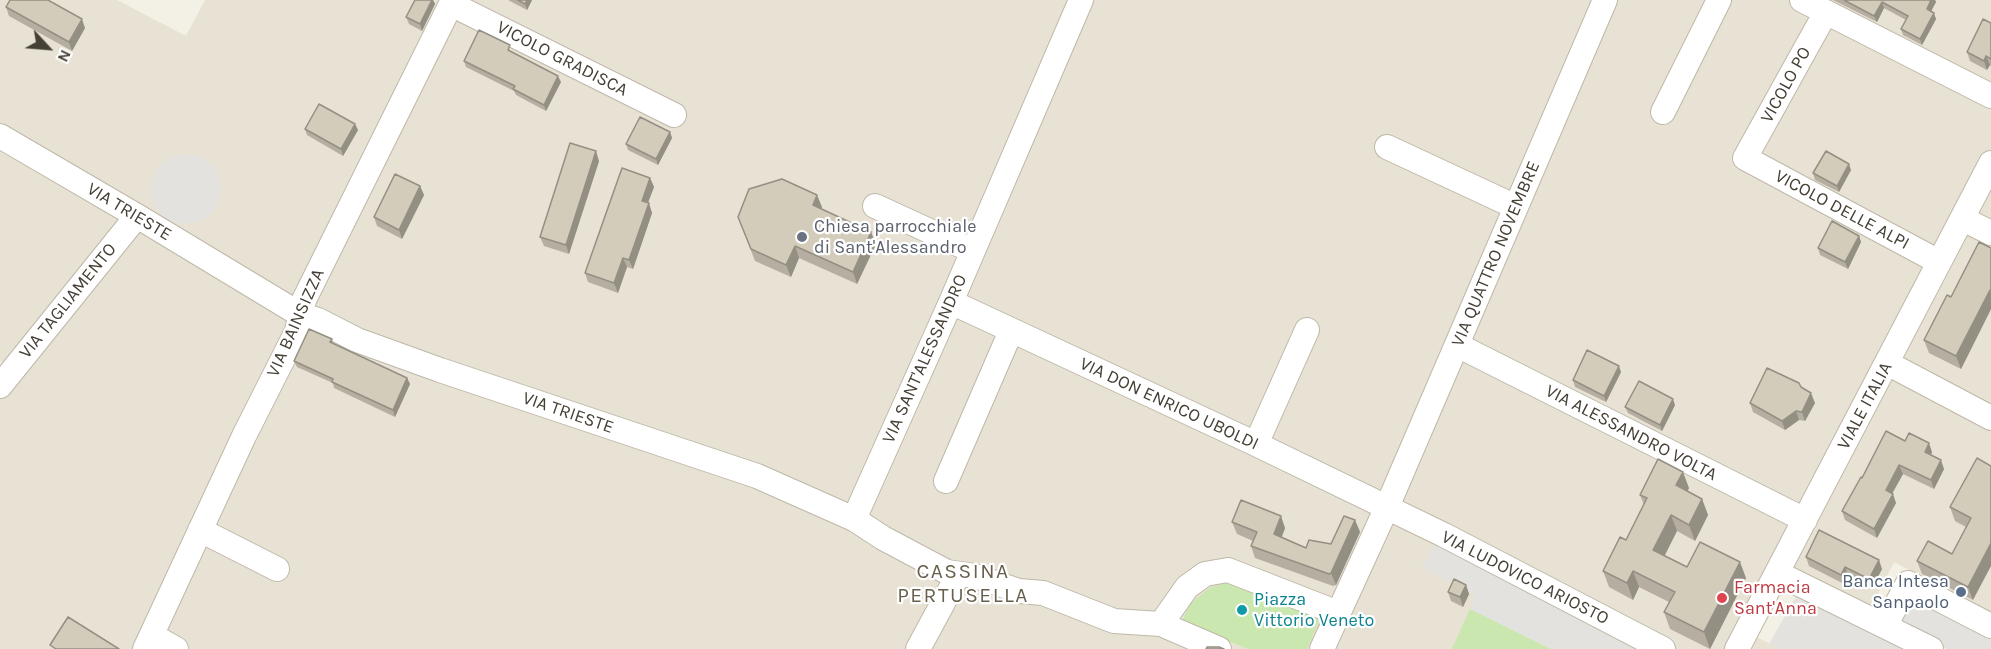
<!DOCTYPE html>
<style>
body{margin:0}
#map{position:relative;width:1991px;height:649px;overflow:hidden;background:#f3f0e5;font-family:Karla,sans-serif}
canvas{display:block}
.north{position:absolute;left:18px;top:18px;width:60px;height:60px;-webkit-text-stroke:4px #fff;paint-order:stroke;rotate:116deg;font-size:16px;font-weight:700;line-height:24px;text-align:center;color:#454035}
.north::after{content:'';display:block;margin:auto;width:21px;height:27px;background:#454035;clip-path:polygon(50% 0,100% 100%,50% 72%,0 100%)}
</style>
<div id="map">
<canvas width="1991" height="649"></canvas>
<div class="north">N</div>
</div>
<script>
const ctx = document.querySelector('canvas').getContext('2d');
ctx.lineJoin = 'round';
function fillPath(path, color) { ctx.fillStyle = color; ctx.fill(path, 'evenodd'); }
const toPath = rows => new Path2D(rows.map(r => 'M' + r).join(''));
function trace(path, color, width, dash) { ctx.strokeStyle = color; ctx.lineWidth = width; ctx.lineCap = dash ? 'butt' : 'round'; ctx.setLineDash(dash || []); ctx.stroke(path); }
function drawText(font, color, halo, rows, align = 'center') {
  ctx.font = font + ' Karla,sans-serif'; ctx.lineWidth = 4.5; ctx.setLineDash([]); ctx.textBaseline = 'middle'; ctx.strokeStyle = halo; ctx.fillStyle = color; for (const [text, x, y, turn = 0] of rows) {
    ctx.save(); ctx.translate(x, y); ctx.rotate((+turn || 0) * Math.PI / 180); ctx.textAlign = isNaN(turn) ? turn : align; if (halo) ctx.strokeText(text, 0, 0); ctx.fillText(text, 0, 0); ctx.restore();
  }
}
const residential = toPath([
 [0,0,117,0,186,36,205,0,1991,0,1991,613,1894,562,1871,608,1774,561,1740,628,1780,649,145,649,136,644,132,649,0,649,0,395,17,374,0,361]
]);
const green = toPath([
 [1237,581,1321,616,1307,649,1248,649,1182,622,1189,605,1211,587],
 [1470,609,1551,649,1452,649]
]);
const parking = toPath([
 '151 189a35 35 0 1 1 70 0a35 35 0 1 1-70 0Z',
 [1434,544,1644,649,1577,649,1573,647,1572,649,1551,649,1470,609,1476,596,1422,568],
 [1903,574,1991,618,1991,649,1947,649,1882,616],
 [1798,593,1909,649,1780,649,1769,644]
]);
const minor = toPath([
 [1802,0,1991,96],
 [451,4,674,115],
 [1826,12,1745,158,1939,262],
 [1663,112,1719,0],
 [0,136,137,216,301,315,318,320,357,340,440,370,757,476,854,519,883,538,947,572,975,576,1019,591,1043,593,1114,621,1161,624,1219,649],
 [1387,147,1516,207],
 [875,206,973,251],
 [1963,219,1991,233],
 [951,302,1256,444,1444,535,1663,649],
 [1457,345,1805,520],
 [1887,363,1991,418],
 [0,386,137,216],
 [1256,444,1307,330],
 [946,481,1011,331],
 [854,519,951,302,1081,0],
 [200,530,277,569],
 [1777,573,1931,649],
 [1161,624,1187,587,1205,574,1228,570,1338,613],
 [1885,626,1908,583,1991,626],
 [153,636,176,649],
 [145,649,244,436,297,331,304,300,453,0],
 [918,649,958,575],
 [1322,649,1387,507,1605,0],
 [1737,649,1991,163]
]);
const wall = toPath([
 [415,0,433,0,435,4,422,31,409,24,406,17],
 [508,0,532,0,527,10],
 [1833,0,1935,0,1936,2,1931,11,1936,19,1922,45,1903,35,1901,29,1906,20,1884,8,1877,22],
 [6,7,85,28,72,51,9,16],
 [1991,23,1991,66,1990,65,1987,70,1970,61,1967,52],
 [512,52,561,82,546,111,516,95,514,91,466,67,464,61],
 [355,124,358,130,343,156,307,135,305,129],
 [670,132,672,138,658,165,628,150,626,144],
 [599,161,569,254,544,246,540,237],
 [1851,170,1839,192,1815,180,1813,173],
 [650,178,654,187,648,203,652,213,633,269,627,267,618,293,588,282,585,273],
 [420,186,424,195,402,239,377,226,374,217],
 [822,207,821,209,876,244,857,284,799,258,791,277,755,261,738,217],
 [1859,236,1861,242,1848,269,1820,255,1818,248],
 [1991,248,1991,309,1961,369,1929,353,1924,340,1951,297],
 [332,339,334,344,407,378,410,384,395,417,334,388,333,383,297,367,294,361],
 [1621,372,1606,402,1575,387,1573,380],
 [1801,387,1815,403,1805,421,1799,420,1785,430,1753,412,1750,403],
 [1675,405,1662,431,1628,413,1625,407],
 [1905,441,1932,452,1931,455,1944,469,1934,489,1903,474,1892,494,1896,503,1877,538,1845,520,1842,511,1862,478],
 [1977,458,1973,600,1922,574,1917,561,1952,554,1966,527,1955,521,1950,507],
 [1689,488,1687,491,1702,499,1708,515,1695,541,1677,531,1664,556,1687,567,1746,578,1710,649,1670,629,1664,612,1669,602,1639,587,1633,600,1609,587,1603,571,1626,540,1644,505,1640,495],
 [1355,520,1360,532,1336,585,1333,586,1255,558,1251,546,1253,541,1237,534,1232,522,1285,528,1282,537,1306,548,1331,544],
 [1806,557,1882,569,1872,588,1848,576,1844,584,1809,566],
 [1466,585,1469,594,1463,607,1451,601,1448,592]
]);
const shadedWall = toPath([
 [432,0,433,0,435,4,422,31,420,24],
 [527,0,532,0,527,10,525,4],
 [1931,0,1935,0,1936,2,1929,15,1927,9],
 [1882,2,1884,8,1877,22,1874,16],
 [1934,13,1936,19,1922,45,1920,39],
 [82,19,85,28,72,51,69,42],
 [1986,56,1990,65,1987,70,1984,61],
 [558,76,561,82,546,111,544,105],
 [355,124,358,130,343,156,341,149],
 [670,132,672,138,658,165,656,159],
 [596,151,599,161,569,254,566,245],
 [1849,164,1851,170,1839,192,1837,186],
 [650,178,654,187,645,210,642,201],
 [420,186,424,195,402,239,399,230],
 [817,195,822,207,817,217,813,205],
 [649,203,652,213,633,269,629,260],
 [871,232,876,244,857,284,853,272],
 [1859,236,1861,242,1848,269,1845,262],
 [795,246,799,258,791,277,786,265],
 [623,258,627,267,618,293,614,283],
 [1990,290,1991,293,1991,309,1961,369,1956,356],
 [1619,366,1621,372,1606,402,1604,396],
 [407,378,410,384,395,417,393,410],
 [1811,393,1815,403,1805,421,1802,412],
 [1673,399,1675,405,1662,431,1660,425],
 [1796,411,1799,420,1785,430,1782,421],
 [1929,443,1932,452,1928,461,1925,452],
 [1941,460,1944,469,1934,489,1931,480],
 [1899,465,1903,474,1889,499,1886,490],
 [1683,472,1689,488,1682,502,1676,485],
 [1893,494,1896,503,1877,538,1874,529],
 [1702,499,1708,515,1695,541,1689,525],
 [1671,515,1677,531,1659,567,1653,550],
 [1281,516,1285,528,1278,546,1274,534],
 [1355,520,1360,532,1336,585,1331,573],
 [1991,543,1991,566,1973,600,1968,587],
 [1879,560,1882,569,1872,588,1869,579],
 [1740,562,1746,578,1710,649,1704,632],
 [1845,567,1848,576,1844,584,1841,575],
 [1633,571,1639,587,1633,600,1627,583],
 [1466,585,1469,594,1463,607,1460,597]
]);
const building = toPath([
 [10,0,48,0,82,19,69,42,6,7,10,0],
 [415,0,432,0,420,24,406,17,415,0],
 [518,0,527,0,525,4,518,0],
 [1844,0,1931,0,1927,9,1934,13,1920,39,1901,29,1908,16,1882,2,1874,16,1844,0],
 [1983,19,1991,23,1991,59,1986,56,1984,61,1967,52,1983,19],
 [479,30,510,45,508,50,558,76,544,105,513,89,515,86,464,61,479,30],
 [319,104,355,124,341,149,305,129,319,104],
 [640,117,670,132,656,159,626,144,640,117],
 [570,143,596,151,566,245,540,237,570,143],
 [1826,151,1849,164,1837,186,1813,173,1826,151],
 [622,168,650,178,642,201,649,203,629,260,623,258,614,283,585,273,622,168],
 [395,174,420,186,399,230,374,217,395,174],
 [782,179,817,195,813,205,871,232,853,272,795,246,786,265,751,249,738,217,749,189,782,179],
 [1832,221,1859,236,1845,262,1818,248,1832,221],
 [1979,242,1991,248,1991,290,1990,290,1956,356,1924,340,1947,295,1951,297,1979,242],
 [309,329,332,339,330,342,407,378,393,410,332,382,333,379,294,361,309,329],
 [1587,350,1619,366,1604,396,1573,380,1587,350],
 [1767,368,1799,383,1801,387,1811,393,1802,412,1796,411,1782,421,1750,403,1767,368],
 [1639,381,1673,399,1660,425,1625,407,1639,381],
 [1886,431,1905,441,1909,433,1929,443,1925,452,1941,460,1931,480,1899,465,1886,490,1893,494,1874,529,1842,511,1861,477,1862,478,1886,431],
 [1977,458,1991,466,1991,543,1968,587,1917,561,1928,541,1952,554,1971,518,1950,507,1977,458],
 [1658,459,1683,472,1676,485,1702,499,1689,525,1671,515,1653,550,1687,567,1700,542,1740,562,1704,632,1664,612,1675,592,1633,571,1627,583,1603,571,1620,537,1626,540,1647,498,1640,495,1658,459],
 [1241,500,1281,516,1274,534,1306,548,1309,540,1331,544,1344,516,1355,520,1331,573,1329,574,1251,546,1257,532,1232,522,1241,500],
 [1819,530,1879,560,1869,579,1845,567,1841,575,1806,557,1819,530],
 [1454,579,1466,585,1460,597,1448,592,1454,579],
 [68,617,119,649,56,649,50,645,68,617],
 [1207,647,1219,647,1224,649,1206,649,1207,647]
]);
const markers = [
 [802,237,6,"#6b7280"],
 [1961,592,6,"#5c6f8a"],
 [1722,598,6,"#e0444e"],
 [1242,610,6,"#0f9aa8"]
];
const streetNames = [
 ["VICOLO GRADISCA",562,59,27],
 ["VICOLO PO",1786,85,-61],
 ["VICOLO DELLE ALPI",1842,210,28],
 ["VIA TRIESTE",129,212,31],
 ["VIA QUATTRO NOVEMBRE",1496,254,-67],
 ["VIA TAGLIAMENTO",68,301,-51],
 ["VIA BAINSIZZA",296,323,-66],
 ["VIA SANT'ALESSANDRO",925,359,-66],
 ["VIA DON ENRICO UBOLDI",1169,404,25],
 ["VIALE ITALIA",1865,406,-62],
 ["VIA TRIESTE",568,413,19],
 ["VIA ALESSANDRO VOLTA",1631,433,27],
 ["VIA LUDOVICO ARIOSTO",1525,578,27]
];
const worshipNames = [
 ["Chiesa parrocchiale",814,227],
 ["di Sant'Alessandro",814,248]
];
const serviceNames = [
 ["Banca Intesa",1949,582],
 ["Sanpaolo",1949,603]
];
const healthNames = [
 ["Farmacia",1734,588],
 ["Sant'Anna",1734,609]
];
const cultureNames = [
 ["Piazza",1254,600],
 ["Vittorio Veneto",1254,621]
];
const quarterNames = [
 ["CASSINA",963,572],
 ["PERTUSELLA",963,596]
];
fillPath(residential, '#e7e2d3');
fillPath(green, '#c9e7ae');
fillPath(parking, '#e4e2de');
trace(minor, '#beb8a8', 26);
trace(minor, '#fff', 24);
fillPath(wall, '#b6afa1');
fillPath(shadedWall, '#948f83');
fillPath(building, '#d4ccbb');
trace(building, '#948f83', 1.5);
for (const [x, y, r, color] of markers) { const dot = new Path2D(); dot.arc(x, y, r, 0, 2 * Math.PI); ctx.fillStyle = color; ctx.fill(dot); trace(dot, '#fff', 2); }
drawText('18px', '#454035', '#fff', streetNames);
drawText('18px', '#5b616d', '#fff', worshipNames, 'left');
drawText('18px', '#4e5e75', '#fff', serviceNames, 'right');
drawText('18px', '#be3a42', '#fff', healthNames, 'left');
drawText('18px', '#0d838f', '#fff', cultureNames, 'left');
ctx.letterSpacing = '1.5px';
drawText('21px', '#685f4c', '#fff', quarterNames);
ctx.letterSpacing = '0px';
</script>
